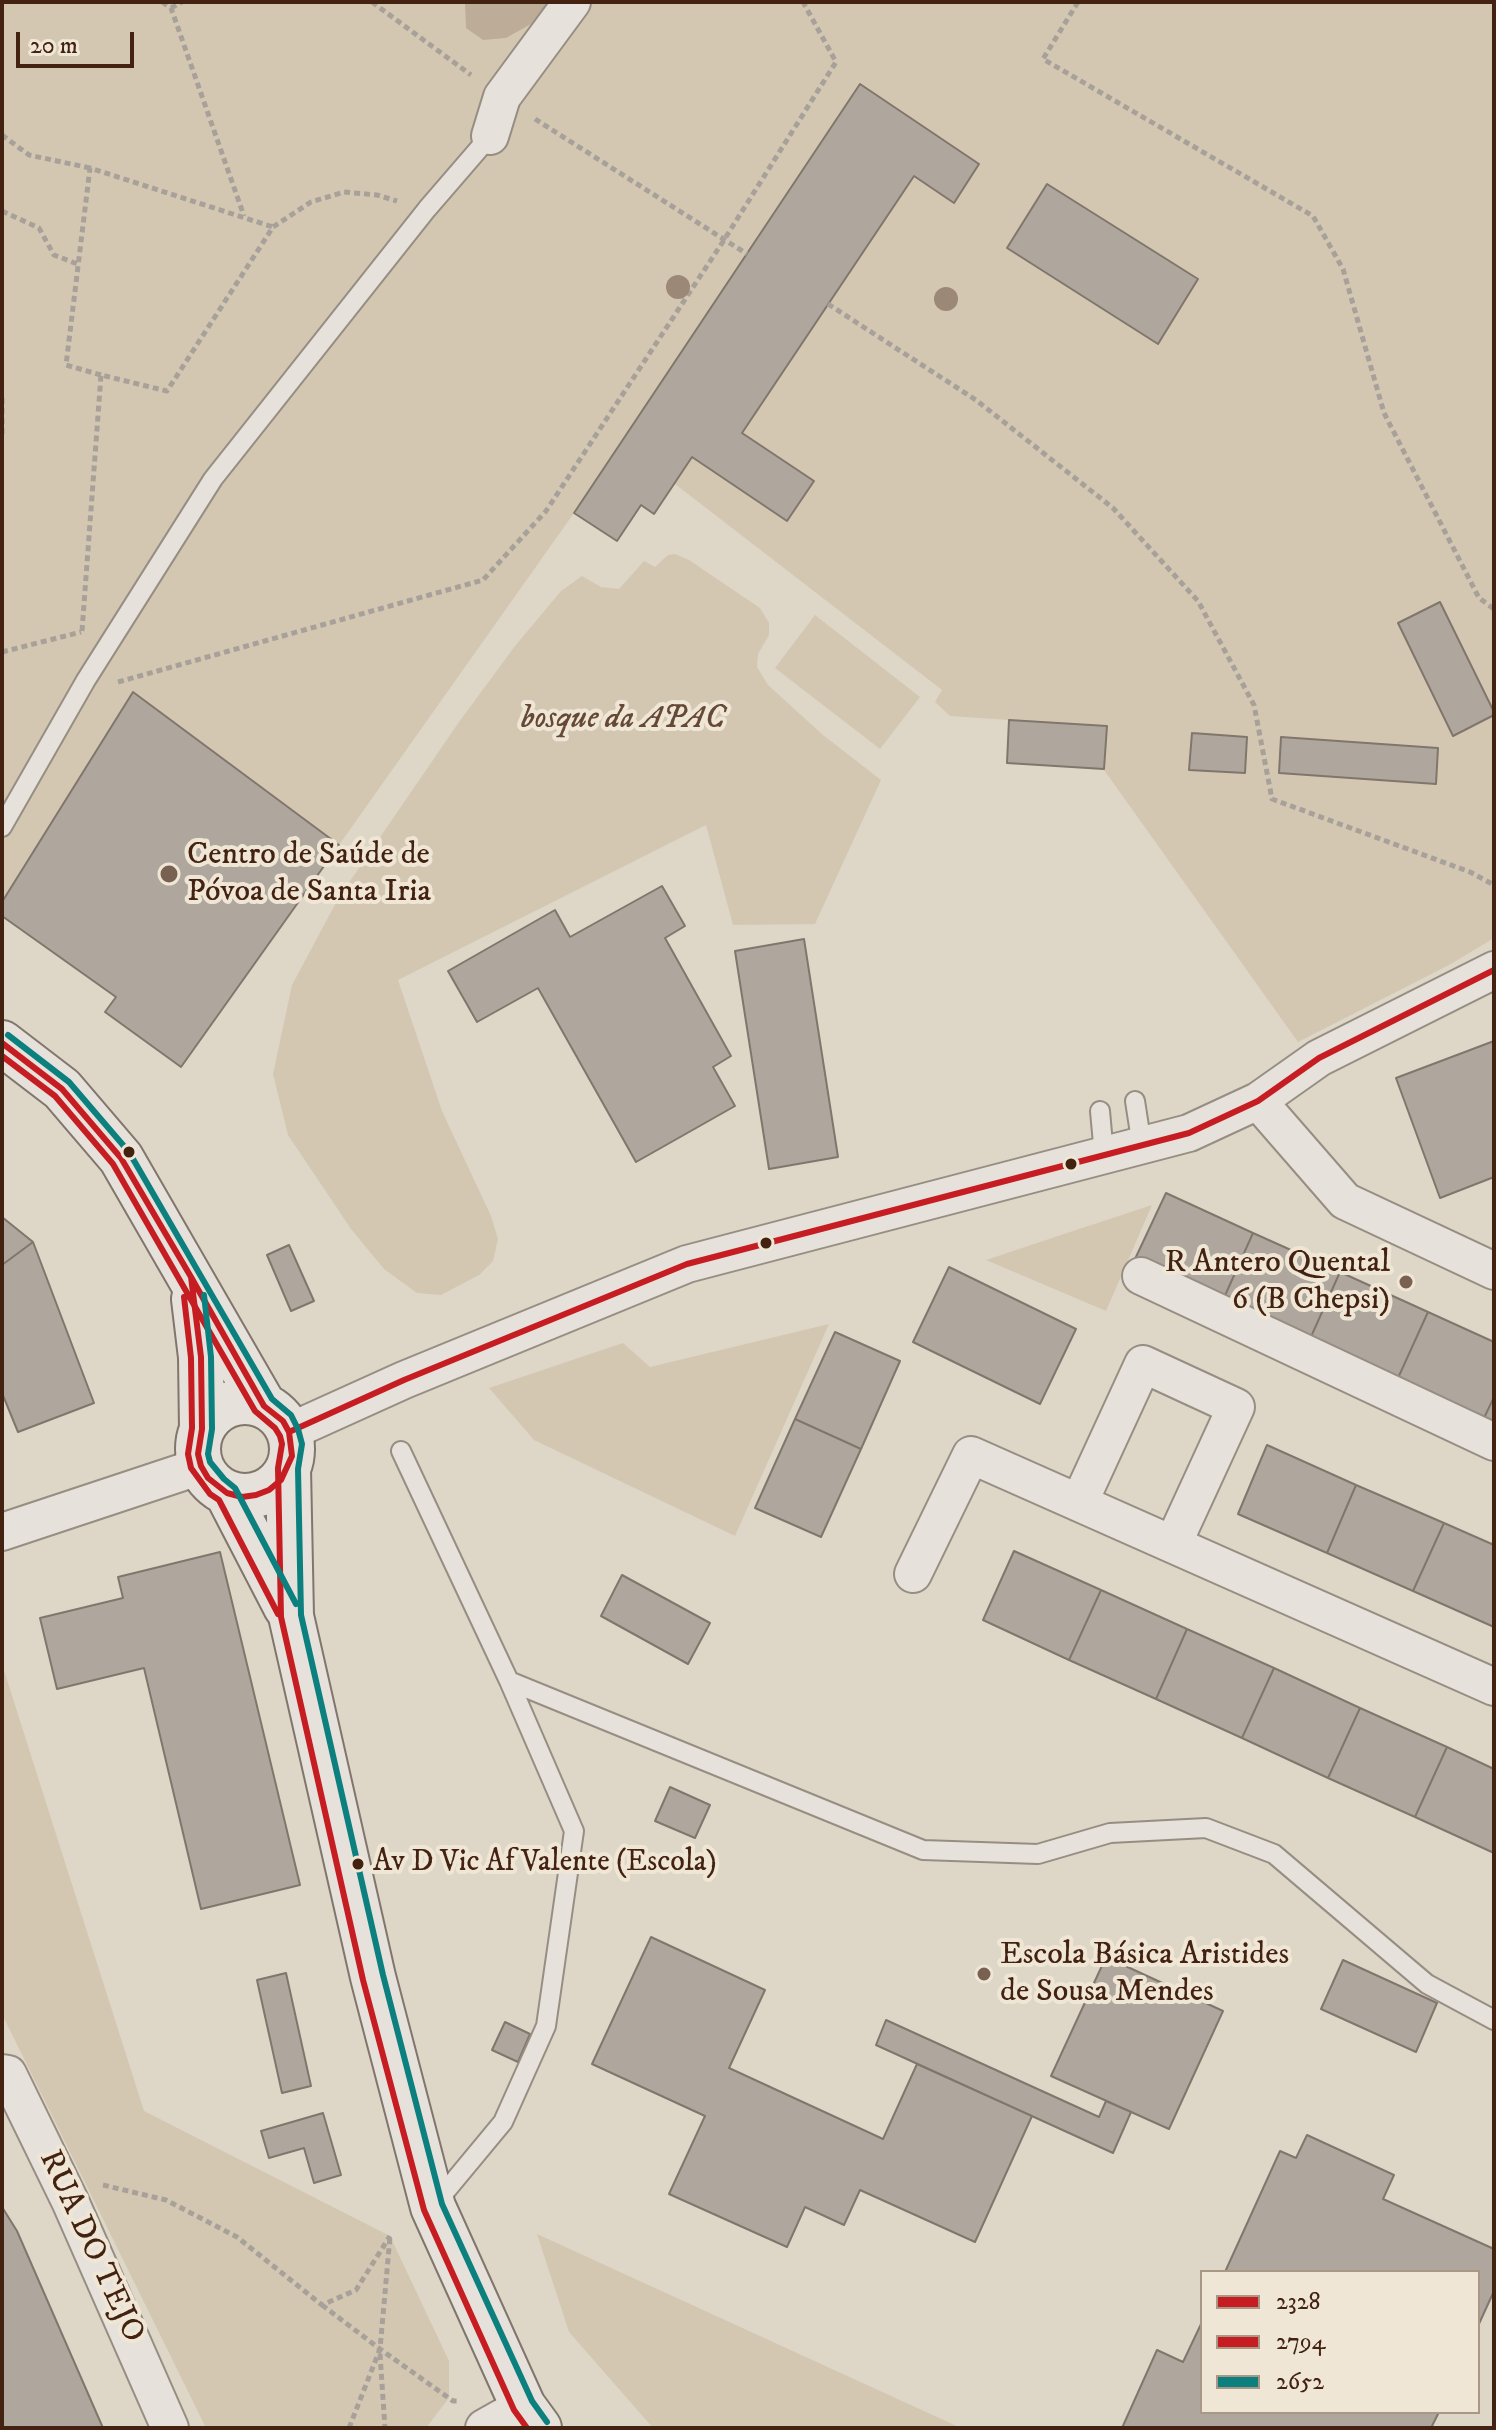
<!DOCTYPE html>
<meta charset="utf-8">
<style>
body{margin:0}
#map{position:relative;width:1496px;height:2430px;overflow:hidden;background:#ded6c7;font-family:"IM FELL DW Pica",serif}
canvas{display:block}
.frame{position:absolute;inset:0;border:4px solid #432212;pointer-events:none}
.legend{position:absolute;left:1200px;top:2270px;width:280px;height:144px;box-sizing:border-box;background:#efe6d5;border:2px solid #aa9887;margin:0;padding:10px 14px;list-style:none;font-size:24px;color:#432212}
.legend li{display:flex;align-items:center;gap:16px;height:40px}
.legend b{width:40px;border:2px solid #aa9887}
.scale{position:absolute;left:16px;top:32px;width:118px;height:36px;box-sizing:border-box;border:4px solid #432212;border-top:0;padding-left:10px;font-size:24px;line-height:28px;white-space:nowrap;color:#432212;-webkit-text-stroke:6px #efe6d5;paint-order:stroke}
</style>
<div id="map">
<canvas width="1496" height="2430"></canvas>
<div class="frame"></div>
<ul class="legend">
<li><b style="height:10px;background:#c61d23"></b>2328</li>
<li><b style="height:10px;background:#c61d23"></b>2794</li>
<li><b style="height:10px;background:#0c807e"></b>2652</li>
</ul>
<div class="scale">20 m</div>
</div>
<script>
const ctx = document.querySelector('canvas').getContext('2d');
ctx.lineJoin = 'round';
function fillPath(path, color) { ctx.fillStyle = color; ctx.fill(path, 'evenodd'); }
const toPath = rows => new Path2D(rows.map(r => 'M' + r).join(''));
function trace(path, color, width, dash) { ctx.strokeStyle = color; ctx.lineWidth = width; ctx.lineCap = dash ? 'butt' : 'round'; ctx.setLineDash(dash || []); ctx.stroke(path); }
function drawText(font, color, halo, rows, align = 'center') {
  ctx.font = font + ' "IM FELL DW Pica",serif'; ctx.lineWidth = 8; ctx.setLineDash([]); ctx.textBaseline = 'middle'; ctx.strokeStyle = halo; ctx.fillStyle = color; for (const [text, x, y, turn = 0] of rows) {
    ctx.save(); ctx.translate(x, y); ctx.rotate((+turn || 0) * Math.PI / 180); ctx.textAlign = isNaN(turn) ? turn : align; if (halo) ctx.strokeText(text, 0, 0); ctx.fillText(text, 0, 0); ctx.restore();
  }
}
const green = toPath([
 [2,2,1494,4,1494,938,1451,964,1298,1042,1104,770,1007,763,1009,720,950,716,935,702,942,690,675,484,654,514,641,506,617,541,574,513,339,845,133,692,2,902],
 [675,554,689,560,760,608,769,623,769,635,758,654,757,667,768,685,823,735,881,780,815,924,733,925,706,825,398,980,442,1111,491,1216,498,1239,493,1261,479,1275,441,1295,417,1293,384,1269,351,1229,288,1135,273,1074,292,985,339,897,459,722,515,646,561,591,582,576,601,587,619,589,644,561,655,567,668,555],
 [815,615,920,697,880,749,775,668],
 [1152,1205,1106,1311,986,1260,1061,1235],
 [829,1324,735,1536,534,1440,489,1388,623,1343,650,1367],
 [2,1664,144,2111,390,2236,449,2361,449,2398,426,2428,206,2428,2,2014],
 [537,2234,961,2428,653,2428,569,2332]
]);
const water = toPath([
 [465,2,549,2,531,24,506,38,483,40,466,28]
]);
const building = toPath([
 [860,84,979,164,954,203,914,176,742,433,814,481,787,521,692,457,654,514,641,505,617,541,574,513,860,84],
 [1047,184,1198,279,1158,344,1007,248,1047,184],
 [1440,602,1494,712,1494,715,1453,736,1398,623,1440,602],
 [133,692,339,845,181,1067,105,1012,116,997,2,916,2,902,133,692],
 [1009,720,1107,726,1104,769,1007,763,1009,720],
 [1192,733,1247,737,1245,773,1189,770,1192,733],
 [1281,737,1438,748,1436,784,1279,773,1281,737],
 [662,886,685,926,665,938,731,1056,713,1067,735,1106,636,1162,538,988,477,1022,448,971,555,910,570,937,662,886],
 [804,939,838,1157,769,1169,735,951,804,939],
 [1494,1041,1494,1177,1440,1198,1396,1078,1494,1041],
 [1166,1193,1253,1233,1223,1300,1135,1259,1166,1193],
 [2,1217,33,1242,2,1265,2,1217],
 [1253,1233,1340,1272,1310,1339,1223,1300,1253,1233],
 [33,1242,94,1403,18,1432,2,1393,2,1265,33,1242],
 [289,1245,314,1301,291,1311,267,1255,289,1245],
 [949,1267,1076,1329,1040,1404,913,1342,949,1267],
 [1340,1272,1428,1312,1398,1378,1310,1339,1340,1272],
 [1428,1312,1494,1342,1494,1397,1484,1418,1398,1378,1428,1312],
 [835,1332,900,1361,861,1449,795,1419,835,1332],
 [1494,1397,1494,1422,1484,1418,1494,1397],
 [795,1419,861,1449,821,1537,755,1508,795,1419],
 [1267,1445,1356,1485,1327,1553,1238,1514,1267,1445],
 [1356,1485,1444,1523,1413,1591,1327,1553,1356,1485],
 [1444,1523,1494,1545,1494,1627,1413,1591,1444,1523],
 [1014,1551,1101,1590,1069,1660,983,1620,1014,1551],
 [220,1552,300,1885,201,1909,144,1668,57,1689,40,1618,123,1598,118,1577,220,1552],
 [622,1575,710,1623,688,1664,601,1616,622,1575],
 [1101,1590,1187,1629,1156,1699,1069,1660,1101,1590],
 [1187,1629,1274,1668,1242,1738,1156,1699,1187,1629],
 [1274,1668,1360,1708,1328,1778,1242,1738,1274,1668],
 [1360,1708,1447,1747,1415,1817,1328,1778,1360,1708],
 [1447,1747,1494,1769,1494,1853,1415,1817,1447,1747],
 [670,1787,710,1805,695,1838,655,1821,670,1787],
 [651,1937,765,1990,729,2068,883,2139,917,2064,1032,2116,975,2242,860,2190,844,2225,805,2207,787,2247,669,2194,705,2116,592,2064,651,1937],
 [1106,1957,1223,2011,1169,2129,1051,2076,1106,1957],
 [1343,1960,1437,2003,1416,2052,1321,2009,1343,1960],
 [286,1973,311,2086,282,2093,257,1980,286,1973],
 [886,2020,1099,2117,1106,2101,1131,2112,1113,2153,876,2045,886,2020],
 [505,2022,530,2034,518,2062,492,2050,505,2022],
 [323,2113,341,2175,314,2183,304,2148,269,2158,261,2131,323,2113],
 [1307,2135,1394,2175,1383,2199,1494,2249,1494,2291,1478,2326,1478,2272,1225,2272,1280,2151,1296,2158,1307,2135],
 [2,2207,17,2231,103,2428,2,2428,2,2207],
 [1202,2322,1202,2412,1439,2412,1431,2428,1122,2428,1157,2350,1183,2362,1202,2322]
]);
const path = toPath([
 [162,2,171,8,244,216],
 [372,2,471,75],
 [1078,2,1043,59,1313,216,1343,269,1384,413,1479,598,1494,609],
 [171,8,182,2],
 [535,119,747,254],
 [2,135,29,155,90,168],
 [2,211,39,228,54,255,80,265],
 [828,304,976,400,1113,508,1198,601,1254,705,1272,799,1470,872,1494,885],
 [101,375,66,365,90,168,273,227],
 [2,398,2,438],
 [82,631,101,375,167,391,273,227,311,202,344,192,377,195,397,201],
 [2,652,81,632],
 [118,682,483,580,546,511,724,240,836,62,803,2],
 [103,2185,166,2200,237,2237,322,2305,356,2290,390,2236],
 [322,2305,380,2349,453,2401,458,2401],
 [380,2354,385,2428],
 [349,2428,380,2349,390,2237]
]);
const lane = toPath([
 [2,827,86,680,213,479,427,209,490,136],
 [1135,1101,1142,1146],
 [1100,1111,1104,1155],
 [401,1451,509,1681,574,1831,546,2026,503,2122,435,2204],
 [509,1681,923,1850,1038,1854,1110,1833,1206,1828,1274,1854,1427,1984,1494,2020]
]);
const street = toPath([
 [490,136,502,97,572,2],
 [1258,1101,1345,1201,1494,1271],
 [1141,1276,1494,1442],
 [289,1432,404,1380,687,1264,1189,1133,1258,1101,1319,1058,1494,970],
 [1079,1503,1143,1364,1236,1407,1173,1544],
 [2,1532,201,1466],
 [913,1574,971,1455,1494,1687],
 [2,2073,8,2074,70,2201,170,2428],
 [484,2428,523,2406]
]);
const secondary = toPath([
 [2,1043,62,1089,121,1158,264,1406],
 [194,1299,201,1357,202,1429],
 '198 1449a47 47 0 1 1 94 0a47 47 0 1 1-94 0Z',
 [288,1468,291,1616,373,1977,433,2207,523,2406,539,2428],
 [227,1493,286,1607]
]);
const bus1 = toPath([
 [2,1043,62,1089,121,1158,191,1277],
 [191,1277,264,1406,283,1421,289,1432,292,1456,281,1480,269,1490,256,1495,242,1497,227,1493,208,1478,201,1466,198,1454,202,1429,201,1357,191,1277],
 [289,1432,404,1380,687,1264,1189,1133,1258,1101,1319,1058,1494,970]
]);
const bus2 = toPath([
 [2,1056,55,1096,113,1164,255,1411,275,1428,280,1436,282,1444,278,1468,281,1617,363,1980,424,2210,514,2410,527,2428],
 [184,1297,191,1358,192,1428,188,1454,191,1468,210,1494,219,1500,278,1614]
]);
const bus3 = toPath([
 [8,1035,69,1082,129,1152,272,1399,291,1415,298,1429,302,1444,298,1469,301,1615,383,1975,442,2204,532,2401,547,2422],
 [204,1295,211,1357,212,1429,208,1454,210,1462,224,1479,235,1488,296,1604]
]);
const trees = [
 [678,287],
 [946,299]
];
const markers = [
 [169,874,10,"#796151"],
 [129,1152,7,"#432212"],
 [1071,1164,7,"#432212"],
 [766,1243,7,"#432212"],
 [1406,1282,8,"#796151"],
 [358,1864,7,"#432212"],
 [984,1974,8,"#796151"]
];
const busNames = [
 ["Av D Vic Af Valente (Escola)",373,1864]
];
const parkNames = [
 ["bosque da APAC",623,720]
];
const poiNames = [
 ["Centro de Saúde de",187,856],
 ["Póvoa de Santa Iria",187,893],
 ["R Antero Quental",1390,1264,"right"],
 ["6 (B Chepsi)",1390,1301,"right"],
 ["Escola Básica Aristides",1000,1956],
 ["de Sousa Mendes",1000,1993]
];
const streetNames = [
 ["RUA DO TEJO",90,2247,65]
];
fillPath(green, '#d4c7b2');
fillPath(water, '#bdad98');
fillPath(building, '#afa79d');
trace(building, '#80766c', 2);
trace(lane, '#978e83', 22);
trace(street, '#978e83', 40);
trace(secondary, '#80766c', 48);
trace(path, '#a8a19a', 5, [6, 4]);
trace(lane, '#e6e1da', 18);
trace(street, '#e6e1da', 36);
trace(secondary, '#e6e1da', 44);
trace(bus1, '#c61d23', 6);
trace(bus2, '#c61d23', 6);
trace(bus3, '#0c807e', 6);
ctx.fillStyle = '#9b8877';
for (const [x, y] of trees) { ctx.beginPath(); ctx.arc(x, y, 12, 0, 2 * Math.PI); ctx.fill(); }
for (const [x, y, r, color] of markers) { const dot = new Path2D(); dot.arc(x, y, r, 0, 2 * Math.PI); ctx.fillStyle = color; ctx.fill(dot); trace(dot, '#efe6d5', 3); }
drawText('30px', '#432212', '#efe6d5', busNames, 'left');
drawText('italic 32px', '#654836', '#efe6d5', parkNames);
drawText('32px', '#432212', '#efe6d5', poiNames, 'left');
drawText('32px', '#432212', '#efe6d5', streetNames);
</script>
